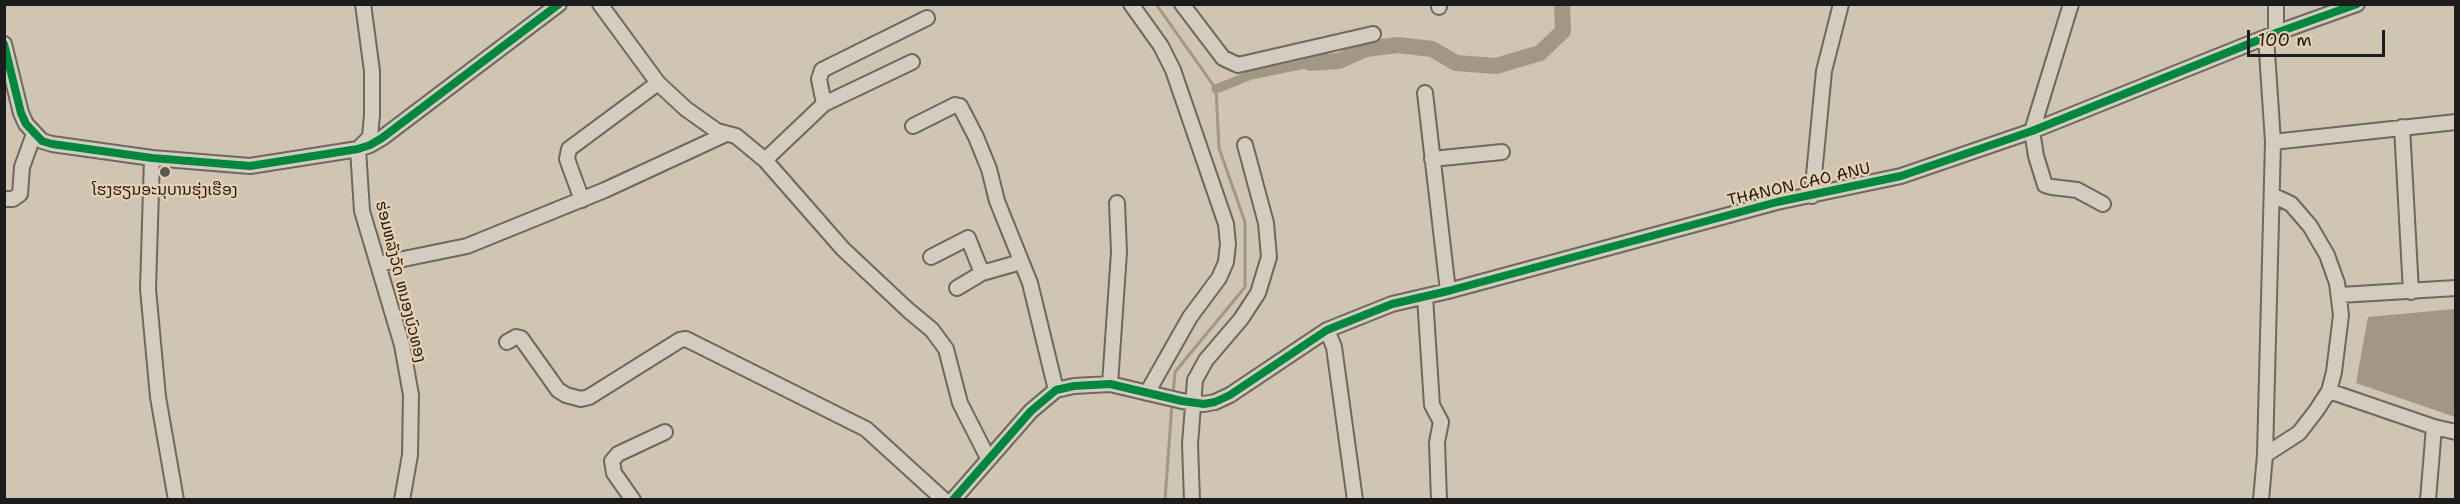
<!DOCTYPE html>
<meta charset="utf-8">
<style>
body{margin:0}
#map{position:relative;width:2460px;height:504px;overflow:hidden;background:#d0c4b3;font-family:"Shantell Sans",sans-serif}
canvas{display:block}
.frame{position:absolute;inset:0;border:6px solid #1c1c1c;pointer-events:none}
.scale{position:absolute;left:2247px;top:30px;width:138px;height:27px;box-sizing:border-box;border:3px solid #1c1c1c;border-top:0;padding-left:8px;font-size:18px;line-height:21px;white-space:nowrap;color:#1c1c1c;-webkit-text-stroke:4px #e8d0b0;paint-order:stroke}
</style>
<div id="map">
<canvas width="2460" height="504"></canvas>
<div class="frame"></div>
<div class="scale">100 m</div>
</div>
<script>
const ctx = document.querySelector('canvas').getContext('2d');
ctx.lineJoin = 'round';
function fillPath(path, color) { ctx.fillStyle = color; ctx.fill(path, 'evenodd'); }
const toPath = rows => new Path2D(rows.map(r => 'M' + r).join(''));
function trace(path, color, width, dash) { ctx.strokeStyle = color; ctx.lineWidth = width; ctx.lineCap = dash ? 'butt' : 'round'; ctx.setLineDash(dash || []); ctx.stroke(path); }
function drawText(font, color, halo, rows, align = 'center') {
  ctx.font = font + ' "Shantell Sans","Noto Sans Lao",sans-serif'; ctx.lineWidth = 4.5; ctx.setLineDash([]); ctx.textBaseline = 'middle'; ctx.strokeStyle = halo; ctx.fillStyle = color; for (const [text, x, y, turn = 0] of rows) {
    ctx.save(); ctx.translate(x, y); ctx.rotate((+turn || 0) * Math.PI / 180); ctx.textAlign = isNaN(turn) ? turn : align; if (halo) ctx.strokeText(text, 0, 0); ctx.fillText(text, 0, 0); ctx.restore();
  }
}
const water = toPath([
 [2455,309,2455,417,2356,383,2368,317]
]);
const stream = toPath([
 [1156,4,1216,89,1219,148,1245,222,1245,287,1175,372,1173,395],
 [1165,500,1172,404]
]);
const canal = toPath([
 [1216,89,1251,75,1310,63]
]);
const river = toPath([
 [1310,63,1339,61,1366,49,1398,45,1432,49,1456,63,1496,66,1540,53,1563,31,1562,4]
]);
const minor = toPath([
 [363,4,372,71,372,115,370,137,358,149,362,211,402,345,411,395,410,455,402,500],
 [600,4,658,83,686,109,717,131,736,136,765,160,843,249,908,310,932,330,946,349,960,403,988,458],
 [1131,4,1161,46,1173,70,1226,224,1228,244,1226,262,1219,278,1190,317,1147,393],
 [1182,4,1223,58,1238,65,1373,34],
 [1439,4,1439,7],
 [2071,4,2032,131,2036,156,2045,185,2052,187,2077,190,2103,204],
 [2276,4,2276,33],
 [4,44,21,113,26,124,42,141,52,144,152,158,250,166,358,149,370,145,382,138,559,4],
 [1425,93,1448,291],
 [824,104,819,79,822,70,927,18],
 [913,126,955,105,960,106,976,137,989,169,997,201,1030,283,1056,390],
 [2402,127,2411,292],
 [2273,142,2456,122],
 [152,158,148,289,158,397,176,500],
 [1432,159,1502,152],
 [765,160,824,104,912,62],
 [1812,196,1824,71,1841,4],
 [4,199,13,199,20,194,22,167,34,134],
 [582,200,567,159,569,149,658,83],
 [931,257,968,238,982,273],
 [379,264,467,246,605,190,726,134],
 [957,288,982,273,1021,262],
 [2340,295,2456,288],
 [1425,297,1432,405,1441,422,1437,442,1439,500],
 [1327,330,1334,347,1355,500],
 [507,342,516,337,521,338,558,390,566,395,581,399,589,397,680,340,686,339,866,429,944,500],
 [1110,384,1119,252,1117,203],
 [2329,391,2434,427,2456,432],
 [2265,455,2299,433,2316,411,2329,391,2334,372,2341,315,2337,283,2327,255,2310,226,2291,204,2272,195],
 [633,500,614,473,612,461,618,454,665,432],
 [953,500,1031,411,1056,390,1074,386,1110,384,1182,401,1204,404,1215,402,1230,395,1327,330,1392,304,1448,291,1777,202,1901,176,2032,131,2276,33,2357,4],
 [1192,500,1190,444,1195,380,1206,360,1241,319,1258,293,1269,257,1266,223,1245,145],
 [2261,500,2265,455,2273,142,2266,37],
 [2428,500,2434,427]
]);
const cycleway = toPath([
 [4,44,21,113,26,124,42,141,52,144,152,158,250,166,358,149,370,145,382,138,559,4],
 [953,500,1031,411,1056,390,1074,386,1110,384,1182,401,1204,404,1215,402,1230,395,1327,330,1392,304,1448,291,1777,202,1901,176,2032,131,2276,33,2357,4]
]);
const markers = [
 [165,172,6,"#5b5751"]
];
const streetNames = [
 ["THANON CAO ANU",1799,185,-13],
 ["ຮ່ອມຫລັງວັດ ຫນອງບົວທອງ",400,282,76]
];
const poiNames = [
 ["ໂຮງຮຽນອະນຸບານຮຸ່ງເຮືອງ",165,191]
];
fillPath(water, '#a39685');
trace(stream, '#a39685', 3);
trace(canal, '#a39685', 9);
trace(river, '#a39685', 16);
trace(minor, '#6d6860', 18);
trace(minor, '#d5ccc0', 14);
trace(cycleway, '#00873e', 8);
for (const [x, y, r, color] of markers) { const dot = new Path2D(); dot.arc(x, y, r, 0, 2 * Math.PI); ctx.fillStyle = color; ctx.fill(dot); trace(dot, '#e8d0b0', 2); }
drawText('16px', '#1c1c1c', '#e8d0b0', streetNames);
drawText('16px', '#1c1c1c', '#e8d0b0', poiNames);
</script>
